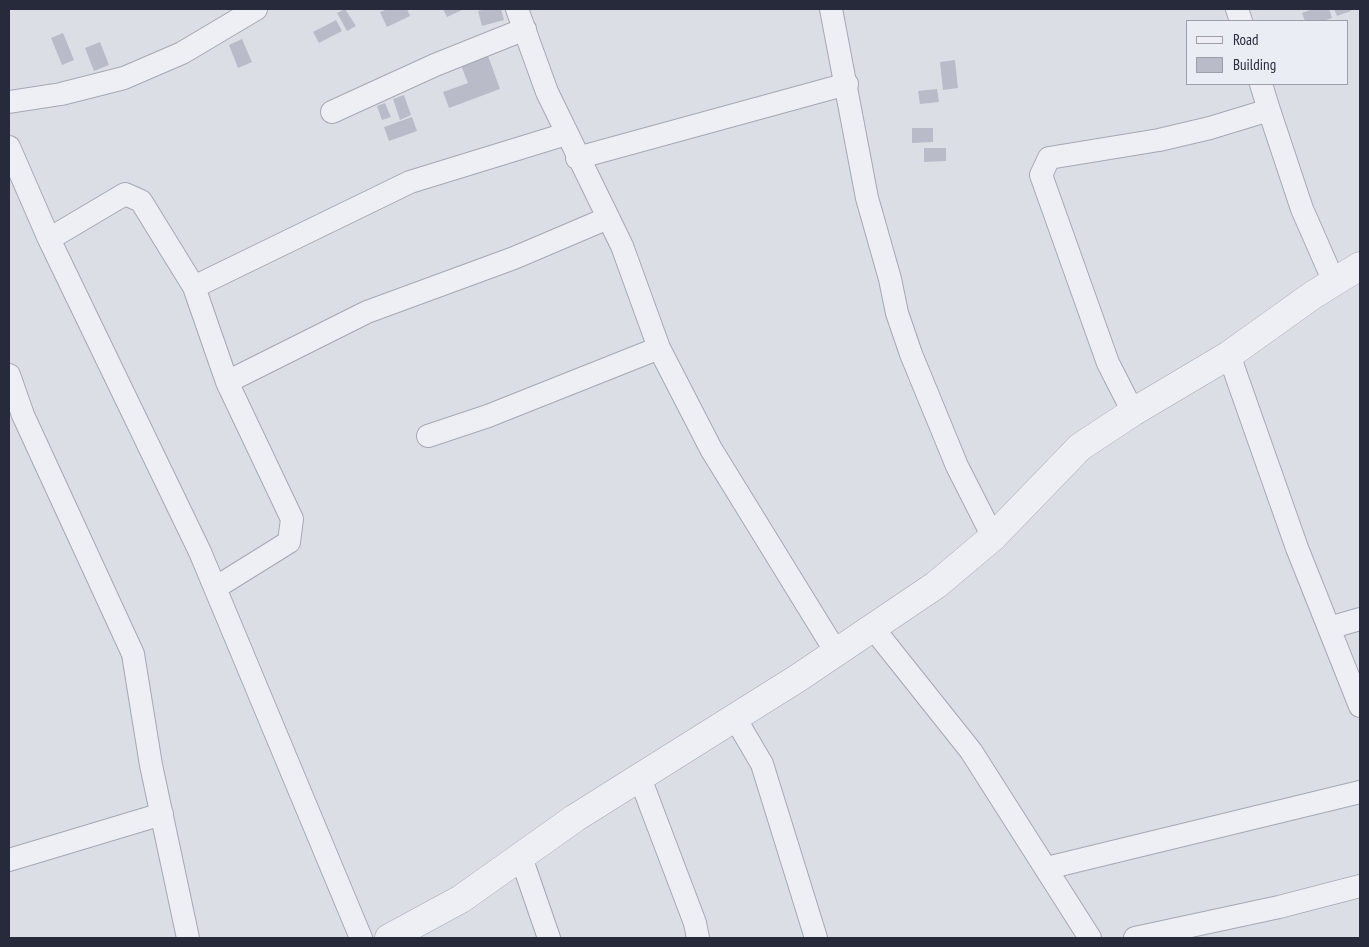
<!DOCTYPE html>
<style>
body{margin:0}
#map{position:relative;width:1369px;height:947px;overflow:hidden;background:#dcdee6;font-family:"PT Sans Narrow",sans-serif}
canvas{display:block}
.frame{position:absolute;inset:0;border:10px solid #262a3b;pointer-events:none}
.legend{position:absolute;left:1186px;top:20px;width:162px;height:65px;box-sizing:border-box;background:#ebedf4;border:1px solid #9c9faa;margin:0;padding:6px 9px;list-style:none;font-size:15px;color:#262a3b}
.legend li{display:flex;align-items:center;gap:10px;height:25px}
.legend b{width:25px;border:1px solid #9c9faa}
</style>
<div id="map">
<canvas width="1369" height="947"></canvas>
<div class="frame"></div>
<ul class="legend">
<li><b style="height:6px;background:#eeeff4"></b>Road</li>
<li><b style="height:14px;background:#b9bcc8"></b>Building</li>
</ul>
</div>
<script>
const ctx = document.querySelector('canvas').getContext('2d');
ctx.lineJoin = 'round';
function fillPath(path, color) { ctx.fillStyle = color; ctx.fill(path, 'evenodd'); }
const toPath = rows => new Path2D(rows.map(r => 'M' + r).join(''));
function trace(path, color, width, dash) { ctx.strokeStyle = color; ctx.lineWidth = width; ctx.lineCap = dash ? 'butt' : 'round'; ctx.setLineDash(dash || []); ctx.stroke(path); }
const building = toPath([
 [345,9,356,26,347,31,337,13],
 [388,9,407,9,410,16,387,27,380,12],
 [443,9,464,9,447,17],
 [486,9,501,9,504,20,482,26,478,11],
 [1313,9,1329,9,1332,18,1323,21,1305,21,1302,13],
 [1334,9,1350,9,1351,11,1337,16],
 [336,20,342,31,319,43,313,32],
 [63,33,74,60,62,65,51,38],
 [242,39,252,62,238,68,229,45],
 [100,42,109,65,94,71,85,48],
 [487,53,500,89,449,108,443,92,468,83,460,63],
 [955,60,958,88,943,90,940,62],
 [937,89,939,102,920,104,918,91],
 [404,95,411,115,400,120,393,99],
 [385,103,391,117,382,120,377,106],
 [412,117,417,131,389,141,384,127],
 [912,128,933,128,933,142,912,143],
 [924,148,946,148,946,161,924,162]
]);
const minor = toPath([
 [517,9,547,92,622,246,659,348,711,449,836,652],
 [831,9,867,198,890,279,897,313,911,354,957,466,993,537],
 [1237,9,1241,21],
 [1261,84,1269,110],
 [9,102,61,94,124,78,182,53,256,9],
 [332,112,435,65,525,29],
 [9,147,49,239,200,552,361,938],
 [577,158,847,84],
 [49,239,125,194,141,201,194,287,227,382,292,519,289,542,215,588],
 [194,287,410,182,566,134],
 [1229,355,1297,548,1360,706],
 [9,375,23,415,133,654,151,765,188,938],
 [227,382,367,312,514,258,608,218],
 [1133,412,1108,363,1041,175,1049,158,1159,140,1210,128,1269,110,1302,209,1334,282],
 [428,436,488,416,659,348],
 [873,628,971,751,1090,938],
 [1329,628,1360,619],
 [735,718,762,764,816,938],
 [640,778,695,923,698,938],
 [521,857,549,938],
 [9,860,162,814],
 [1047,868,1360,792],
 [1135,938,1279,907,1360,886]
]);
const tertiary = toPath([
 [389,938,461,899,575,818,798,678,936,585,993,537,1080,447,1133,412,1229,355,1313,295,1360,266]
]);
fillPath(building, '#b9bcc8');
trace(minor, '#a5a8b3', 24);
trace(tertiary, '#a5a8b3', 29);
trace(minor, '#eeeff4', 22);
trace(tertiary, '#eeeff4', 28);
</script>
